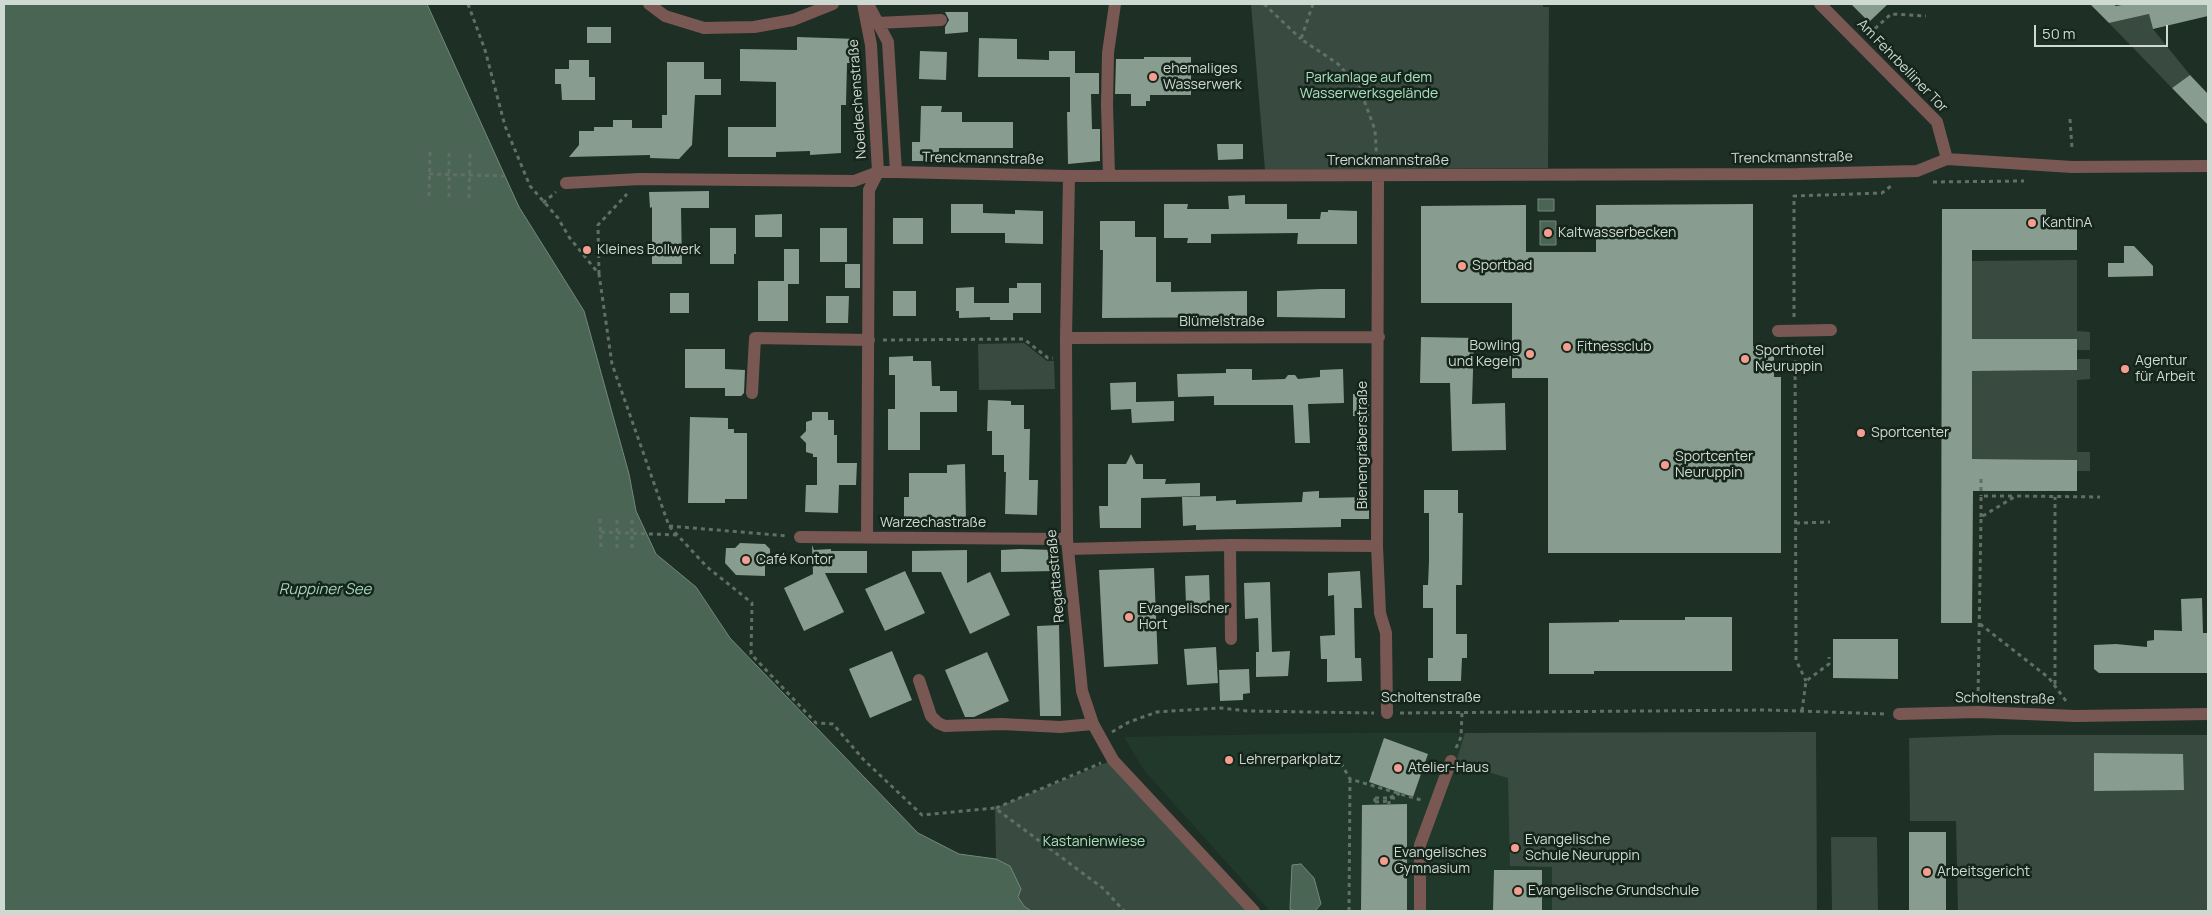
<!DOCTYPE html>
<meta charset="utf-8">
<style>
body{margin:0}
#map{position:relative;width:2212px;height:915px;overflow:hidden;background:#1e2f25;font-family:Manrope,sans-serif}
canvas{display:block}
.frame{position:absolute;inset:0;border:5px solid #ced9d2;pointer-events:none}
.scale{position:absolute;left:2034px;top:25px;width:134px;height:22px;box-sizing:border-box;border:2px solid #ced9d2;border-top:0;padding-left:6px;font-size:15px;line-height:18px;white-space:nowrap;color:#ced9d2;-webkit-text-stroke:4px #15251b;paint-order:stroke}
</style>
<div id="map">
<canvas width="2212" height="915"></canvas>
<div class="frame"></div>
<div class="scale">50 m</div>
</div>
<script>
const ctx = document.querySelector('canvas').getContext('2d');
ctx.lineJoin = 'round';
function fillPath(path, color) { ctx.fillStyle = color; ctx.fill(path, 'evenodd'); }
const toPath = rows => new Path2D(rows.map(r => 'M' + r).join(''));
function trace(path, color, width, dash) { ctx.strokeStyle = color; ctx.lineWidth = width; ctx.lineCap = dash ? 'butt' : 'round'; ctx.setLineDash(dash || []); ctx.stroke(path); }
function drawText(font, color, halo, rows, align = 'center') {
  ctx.font = font + ' Manrope,sans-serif'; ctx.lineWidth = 5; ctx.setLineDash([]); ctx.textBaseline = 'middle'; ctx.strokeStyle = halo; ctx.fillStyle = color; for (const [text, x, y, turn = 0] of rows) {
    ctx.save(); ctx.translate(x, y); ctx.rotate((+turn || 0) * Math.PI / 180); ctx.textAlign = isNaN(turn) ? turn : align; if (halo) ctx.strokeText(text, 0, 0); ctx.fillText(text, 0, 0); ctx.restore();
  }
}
const built = toPath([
 [1816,732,1817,911,1270,911,1143,769,1124,737,1329,733]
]);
const green = toPath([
 [1251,4,1543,4,1543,7,1549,7,1548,168,1265,170],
 [2149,14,2153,29,2190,75,2172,88,2109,23],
 [2077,260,2077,331,2090,332,2090,350,2077,350,2077,339,1972,340,1972,261],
 [1024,343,1047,361,1054,361,1055,389,979,390,978,344],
 [2077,359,2090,359,2090,379,2077,380,2077,452,2090,452,2090,471,2077,471,2077,460,1972,459,1972,371,2077,370],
 [1816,732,1817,911,1552,911,1552,867,1510,866,1508,778,1456,762,1465,733],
 [1998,735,2208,735,2208,911,1958,911,1956,821,1910,821,1909,738],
 [1113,760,1254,911,1031,911,1024,906,1018,897,1010,866,996,859,995,808],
 [1831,837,1877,837,1878,911,1832,911]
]);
const water = toPath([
 [4,4,427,4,519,207,584,311,629,474,636,511,656,554,696,587,730,638,918,833,959,854,996,859,1010,866,1021,889,1018,897,1024,906,1031,911,4,911,4,4],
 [1538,199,1554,199,1554,211,1538,211,1538,199],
 [1540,221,1556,221,1556,245,1540,245,1540,221],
 [1301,864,1314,878,1321,904,1315,911,1295,911,1290,909,1292,865,1301,864]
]);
const building = toPath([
 [1851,4,1888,4,1869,22],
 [2090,4,2113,4,2116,6,2127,4,2208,4,2208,16,2153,29,2149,14,2109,23],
 [945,12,968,12,968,32,945,34,945,27,949,20],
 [587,27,611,27,611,43,587,43],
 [797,37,858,39,858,63,847,63,846,105,841,105,841,153,810,155,810,151,776,152,776,157,728,157,728,127,776,127,776,82,740,81,740,49,797,50],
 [979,38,1017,39,1017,59,1049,60,1049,51,1075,51,1075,73,1099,73,1099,94,1091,94,1092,129,1100,129,1100,161,1068,164,1067,112,1070,112,1070,77,978,77],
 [920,51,947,52,946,80,919,79],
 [1144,57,1191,57,1191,95,1150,95,1150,101,1146,101,1146,106,1131,106,1131,94,1115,94,1116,59,1144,59],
 [569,60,589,60,589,77,595,77,595,100,562,100,561,84,555,84,555,69,569,69],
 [667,62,704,62,704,79,721,79,721,95,695,95,692,145,679,159,650,158,650,155,569,157,579,145,579,131,594,131,594,127,613,127,613,120,632,120,632,128,662,128,662,115,667,115],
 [2190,75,2208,94,2208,125,2172,88],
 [921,106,942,106,941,112,962,112,962,122,1013,122,1013,148,939,148,939,161,912,161,912,142,920,142],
 [1217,144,1243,144,1243,159,1218,160],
 [709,191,709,208,681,208,682,264,652,264,652,207,650,208,649,192],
 [1245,195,1245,204,1287,204,1287,219,1320,219,1321,212,1328,212,1328,210,1357,211,1357,244,1297,244,1298,233,1211,234,1211,243,1187,243,1188,238,1164,238,1164,204,1188,204,1187,209,1229,209,1228,196],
 [951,204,983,204,983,213,1015,214,1015,210,1043,211,1043,244,1005,243,1005,233,951,233],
 [1753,204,1753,346,1774,346,1774,377,1781,377,1781,553,1548,553,1548,378,1512,378,1512,303,1421,303,1421,206,1526,205,1526,252,1596,252,1596,205],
 [1942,209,2046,209,2046,219,2077,219,2077,250,1972,250,1972,339,2077,339,2077,370,1972,371,1972,459,2077,460,2077,491,1973,491,1972,623,1941,623],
 [782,214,782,237,755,237,755,215],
 [893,218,923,218,923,244,893,244],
 [1100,221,1135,221,1135,237,1156,237,1156,282,1171,282,1171,292,1247,291,1247,317,1102,318,1103,250,1100,250],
 [710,228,736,228,736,254,734,254,734,264,710,264],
 [820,228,847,228,847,262,820,262],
 [2124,246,2134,246,2153,266,2153,276,2108,277,2108,263,2124,263],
 [784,249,799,249,799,284,788,284,788,321,758,321,758,281,784,281],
 [845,264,860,264,860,288,845,288],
 [1017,283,1041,283,1041,313,1013,313,1013,320,990,320,990,317,959,318,959,311,956,311,956,288,974,287,974,303,1009,303,1009,288,1017,288],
 [1320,289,1345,289,1345,318,1277,317,1277,291],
 [893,291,916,291,916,316,893,316],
 [670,293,689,293,689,313,670,313],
 [826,296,849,296,848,323,826,323],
 [1421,337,1474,338,1472,404,1505,403,1506,450,1452,451,1450,383,1420,383],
 [685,349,725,349,725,369,745,370,744,393,741,396,725,396,725,388,685,388],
 [913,356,913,361,931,361,932,386,940,386,940,391,957,391,957,412,920,412,920,450,888,450,888,409,895,409,895,375,889,375,889,357],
 [1226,369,1252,369,1252,380,1285,379,1288,375,1295,375,1298,379,1320,377,1320,370,1343,369,1344,403,1308,404,1310,443,1295,443,1293,405,1214,405,1214,396,1178,397,1177,374,1226,373],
 [1136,382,1136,402,1174,401,1174,421,1132,423,1131,409,1111,410,1110,383],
 [1353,394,1369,394,1369,416,1353,416],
 [988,400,1011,401,1011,405,1024,405,1024,429,1030,429,1029,480,1038,480,1037,515,1005,514,1006,472,1004,472,1004,455,992,455,992,431,987,431],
 [812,412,828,412,828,420,834,420,834,435,837,435,837,463,857,463,856,485,839,485,838,513,805,512,806,485,817,485,817,457,813,457,813,454,806,452,806,443,800,437,806,431,806,422,812,420],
 [690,417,728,418,728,429,734,429,734,433,747,433,747,499,725,499,725,503,688,503],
 [1131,454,1136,464,1143,464,1143,479,1166,479,1165,484,1200,483,1200,496,1141,498,1141,528,1100,528,1099,506,1108,506,1108,464,1126,464],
 [965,464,966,519,904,520,904,497,909,497,909,473,947,473,947,465],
 [1424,490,1458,490,1458,513,1463,513,1462,585,1456,585,1456,634,1467,634,1467,658,1462,658,1461,681,1428,681,1428,658,1433,658,1433,608,1423,608,1423,585,1428,585,1429,561,1429,513,1424,513],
 [1319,491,1319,498,1369,497,1369,519,1341,519,1341,527,1196,530,1196,525,1183,526,1182,497,1216,496,1216,501,1236,500,1236,504,1302,502,1303,492],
 [740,543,765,544,770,549,770,558,765,562,765,576,736,575,725,563,726,548,735,548],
 [812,545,814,550,831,549,831,551,867,551,867,573,825,573,844,612,804,631,784,588,813,574],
 [1020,549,1054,550,1055,571,1001,572,1001,550],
 [967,550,967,583,990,572,1010,615,970,634,941,572,912,572,912,551],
 [1154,568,1158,664,1104,667,1099,570],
 [905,571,925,613,885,631,865,589],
 [1360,571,1362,608,1354,608,1355,658,1361,658,1362,681,1327,682,1327,659,1321,659,1320,636,1335,635,1334,595,1328,596,1328,573],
 [1209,575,1210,604,1186,605,1185,576],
 [1270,582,1272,652,1290,651,1288,676,1256,677,1256,652,1259,652,1258,618,1245,619,1244,583],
 [2202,598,2203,633,2208,633,2208,673,2099,673,2094,669,2094,645,2116,644,2147,647,2147,641,2154,640,2154,630,2182,631,2181,599],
 [1685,617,1732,617,1732,671,1594,671,1594,674,1549,674,1549,623,1619,622,1619,620,1685,620],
 [1059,625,1061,716,1040,716,1037,626],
 [1833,639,1898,639,1898,679,1833,678],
 [1216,647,1218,683,1187,685,1184,649],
 [892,651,912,700,870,718,849,669],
 [987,652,1009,701,974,717,965,717,945,670],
 [1249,669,1250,693,1243,694,1243,700,1220,701,1219,670],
 [1384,738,1428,754,1413,797,1369,782],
 [2094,753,2183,754,2184,790,2094,791],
 [1407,804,1407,911,1361,911,1362,805],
 [1909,832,1946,832,1946,911,1909,911],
 [1494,870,1542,870,1542,911,1493,911]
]);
const path = toPath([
 [468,4,485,50,505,126,530,186,558,218,569,237,599,274,612,364,669,526,707,567,752,603,751,654,816,723,833,724,863,759,922,815,995,808,1104,889,1124,911],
 [1264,4,1301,39],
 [1313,4,1301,39,1338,64,1360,89,1375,130,1377,162],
 [1869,34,1891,14,1926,16],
 [2070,119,2072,148],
 [429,174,504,176],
 [1933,182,2024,181],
 [429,196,430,152],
 [449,197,449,153],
 [469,198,470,154],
 [543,203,556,192],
 [599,274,598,225,627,194],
 [1794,317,1794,196,1882,193,1891,186],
 [883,340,1024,339,1048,358,1053,358],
 [1795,344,1796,660,1806,681],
 [1981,479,1981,496],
 [1981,517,1981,496,2014,496],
 [600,519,601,549],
 [1796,523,1830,522],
 [669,526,788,536],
 [601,532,677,535],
 [617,548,617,519],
 [632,548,632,519],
 [1980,624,2049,678,2066,701],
 [2055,684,2055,497],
 [1978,699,1981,517,2016,496,2100,497],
 [1802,711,1806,681,1829,664,1829,657],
 [1400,713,1768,710,1886,714],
 [1112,732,1129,722,1157,712,1220,708,1248,711,1374,713],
 [1456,748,1461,737,1462,713],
 [1337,756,1350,779,1421,800],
 [1375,798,1396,798,1399,793],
 [1375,802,1389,801,1389,805],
 [996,808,1101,763],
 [1349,911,1350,779]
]);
const minor = toPath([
 [649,4,665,16,704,28,754,27,793,20,833,4],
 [863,4,871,45,878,172,869,190,867,537],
 [868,4,888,42,896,172],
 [1820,4,1937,122,1947,159],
 [877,23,941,20],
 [1109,175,1107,105,1108,53,1115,4],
 [1069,176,1066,338,1067,539,1082,691,1093,724,1113,760,1254,911],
 [1378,176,1377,546,1380,613,1386,633,1387,713],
 [566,183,640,179,854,181,878,172,896,172,1069,176,1798,174,1917,171,1947,159,2072,167,2208,166],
 [1778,331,1831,330],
 [1066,338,1379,337],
 [752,393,755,338,869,340],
 [800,537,1067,539],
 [1230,545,1231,639],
 [1068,549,1230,545,1377,546],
 [919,680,931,716,938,723,945,726,1002,724,1060,727,1093,724],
 [1899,714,1978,712,2076,716,2208,714],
 [1420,911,1420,845,1451,761]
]);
const pathBridge = toPath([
 [1375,798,1375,802],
 [1389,805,1389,798,1400,793]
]);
const markers = [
 [1153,77,5,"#f59d8f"],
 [2032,223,5,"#f59d8f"],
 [1548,233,5,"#f59d8f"],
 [587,250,5,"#f59d8f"],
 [1462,266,5,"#f59d8f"],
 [1567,347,5,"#f59d8f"],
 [1530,354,5,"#f59d8f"],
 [1745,359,5,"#f59d8f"],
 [2125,369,5,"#f59d8f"],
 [1861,433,5,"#f59d8f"],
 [1665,465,5,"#f59d8f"],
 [746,560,5,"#f59d8f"],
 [1129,617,5,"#f59d8f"],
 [1229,760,5,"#f59d8f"],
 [1398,768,5,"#f59d8f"],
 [1515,848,5,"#f59d8f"],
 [1384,861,5,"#f59d8f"],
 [1927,872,5,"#f59d8f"],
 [1518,891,5,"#f59d8f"]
];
const streetNames = [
 ["Am Fehrbelliner Tor",1902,66,46],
 ["Noeldechenstraße",858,99,-94],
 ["Trenckmannstraße",1792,158,-1],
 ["Trenckmannstraße",983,159,1],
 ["Trenckmannstraße",1388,161],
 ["Blümelstraße",1222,322],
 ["Bienengräberstraße",1363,445,-90],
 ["Warzechastraße",933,523],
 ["Regattastraße",1056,576,-95],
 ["Scholtenstraße",1431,698],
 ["Scholtenstraße",2005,699,1]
];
const poiNames = [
 ["ehemaliges",1163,69],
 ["Wasserwerk",1163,85],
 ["KantinA",2042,223],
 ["Kaltwasserbecken",1558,233],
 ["Kleines Bollwerk",597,250],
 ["Sportbad",1472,266],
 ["Bowling",1520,346,"right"],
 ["und Kegeln",1520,362,"right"],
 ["Fitnessclub",1577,347],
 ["Sporthotel",1755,351],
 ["Neuruppin",1755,367],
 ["Agentur",2135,361],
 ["für Arbeit",2135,377],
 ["Sportcenter",1871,433],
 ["Sportcenter",1675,457],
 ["Neuruppin",1675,473],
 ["Café Kontor",756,560],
 ["Evangelischer",1139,609],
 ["Hort",1139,625],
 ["Lehrerparkplatz",1239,760],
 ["Atelier-Haus",1408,768],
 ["Evangelische",1525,840],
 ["Schule Neuruppin",1525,856],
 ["Evangelisches",1394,853],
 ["Gymnasium",1394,869],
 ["Arbeitsgericht",1937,872],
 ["Evangelische Grundschule",1528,891]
];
const parkNames = [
 ["Parkanlage auf dem",1369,78],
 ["Wasserwerksgelände",1369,94],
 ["Kastanienwiese",1094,842]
];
const waterNames = [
 ["Ruppiner See",325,590]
];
fillPath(built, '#21392b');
fillPath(green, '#394b40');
fillPath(water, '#4b6555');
trace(water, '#72887a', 1);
fillPath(building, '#889c8f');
trace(path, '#617067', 3, [4, 4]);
trace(minor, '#795853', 12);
trace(pathBridge, '#617067', 3, [4, 4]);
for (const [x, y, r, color] of markers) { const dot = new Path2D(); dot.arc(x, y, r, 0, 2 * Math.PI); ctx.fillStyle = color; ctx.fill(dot); trace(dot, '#15251b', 2); }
drawText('14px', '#ced9d2', '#15251b', streetNames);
drawText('14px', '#ced9d2', '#15251b', poiNames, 'left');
drawText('14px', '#abe0bf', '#15251b', parkNames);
drawText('italic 15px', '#a1d6b6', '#15251b', waterNames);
</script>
